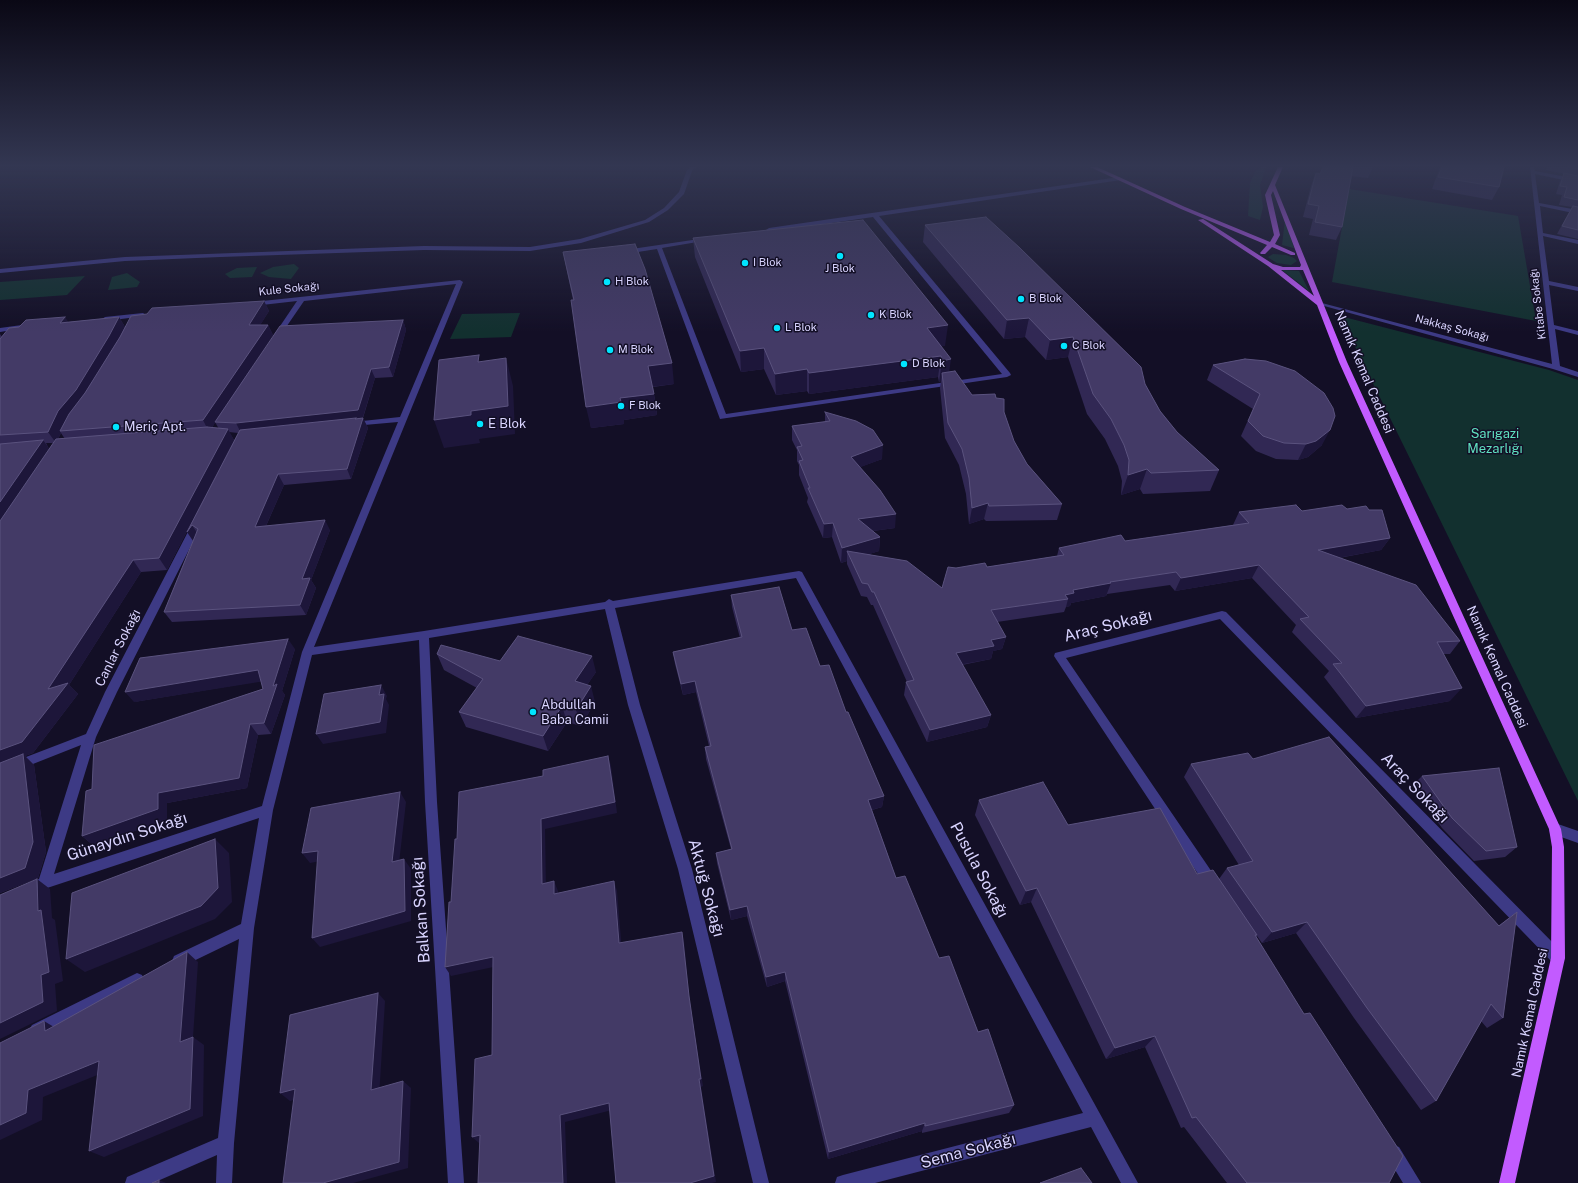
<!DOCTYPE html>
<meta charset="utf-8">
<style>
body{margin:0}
canvas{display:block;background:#130f26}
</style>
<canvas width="1578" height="1183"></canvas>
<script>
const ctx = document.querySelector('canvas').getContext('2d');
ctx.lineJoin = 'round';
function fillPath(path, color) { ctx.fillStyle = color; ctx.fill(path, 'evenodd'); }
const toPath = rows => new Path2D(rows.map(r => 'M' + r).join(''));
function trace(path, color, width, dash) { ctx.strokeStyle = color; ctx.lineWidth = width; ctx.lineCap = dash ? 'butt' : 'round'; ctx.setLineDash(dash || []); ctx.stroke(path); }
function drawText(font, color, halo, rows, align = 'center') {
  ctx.font = font + ' "Public Sans",sans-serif'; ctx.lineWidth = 3; ctx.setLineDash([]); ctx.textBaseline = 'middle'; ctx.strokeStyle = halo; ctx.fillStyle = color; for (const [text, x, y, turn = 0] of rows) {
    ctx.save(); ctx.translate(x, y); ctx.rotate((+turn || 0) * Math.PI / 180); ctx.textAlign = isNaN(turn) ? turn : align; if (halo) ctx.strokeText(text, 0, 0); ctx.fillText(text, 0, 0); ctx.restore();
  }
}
const green = toPath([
 [1262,167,1266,167,1260,185,1263,207,1260,220,1248,216,1250,183,1256,170],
 [1349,189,1518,216,1536,321,1332,282],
 [1285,220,1294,248,1282,245],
 [1273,254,1286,255,1294,258,1297,261,1291,265,1277,263,1269,258,1268,257],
 [294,264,299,268,291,279,269,277,260,273,273,267],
 [257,267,252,277,230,278,225,274,237,268],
 [1282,270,1299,271,1309,291],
 [127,273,140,282,137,287,108,290,112,277],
 [85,276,67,295,0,300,0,282],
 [520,313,511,337,450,339,462,314],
 [1340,316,1549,370,1578,380,1578,801]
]);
const minor = toPath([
 [690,167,696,167,692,171,684,194,668,210,649,222,581,243,530,251,424,250,220,257,125,261,0,273,0,269,125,257,424,246,530,247,580,239,645,220,664,208,679,192,687,170,690,167],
 [1530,167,1534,167,1535,171,1578,179,1578,183,1535,174,1539,203,1578,210,1578,214,1540,206,1543,233,1578,240,1578,244,1543,236,1549,281,1578,287,1578,291,1549,285,1554,325,1578,331,1578,335,1555,329,1560,366,1578,372,1578,377,1553,369,1317,304,1322,303,1552,364,1530,167],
 [1119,177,1121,178,1121,180,879,216,1010,373,1011,375,1007,377,720,419,657,249,625,254,622,252,625,250,706,238,709,240,662,248,726,414,1002,374,873,217,769,232,766,230,769,228,1119,177],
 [460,280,463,282,314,647,424,631,605,602,609,599,613,601,799,571,802,572,1138,1183,1121,1183,1091,1127,875,1183,835,1183,837,1177,843,1175,1083,1113,796,578,615,608,640,705,692,869,769,1183,753,1183,678,869,628,705,605,609,429,638,437,802,464,1183,448,1183,425,802,419,640,312,655,273,810,254,928,234,1143,232,1183,216,1183,217,1155,153,1183,125,1183,127,1177,218,1138,239,939,179,968,174,966,172,961,174,956,241,924,259,818,41,890,36,888,34,884,36,880,39,879,81,745,0,777,0,767,86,734,105,692,191,526,196,523,201,526,117,692,96,737,54,874,262,806,302,652,398,422,353,426,349,424,353,422,400,417,456,284,304,301,280,336,278,337,274,335,297,301,253,306,250,304,253,302,460,280],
 [143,313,146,315,145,316,105,321,102,319,105,317,143,313],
 [22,325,25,327,24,328,0,332,0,328,22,325],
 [1222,611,1226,612,1563,953,1565,958,1563,963,1558,965,1553,963,1220,619,1066,658,1216,878,1218,882,1216,886,1211,888,1206,886,1054,656,1055,653,1059,652,1222,611],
 [1555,823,1578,831,1578,843,1550,833,1549,829,1550,825,1555,823],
 [137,973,142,975,144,980,142,985,42,1035,37,1038,32,1035,29,1030,32,1025,137,973],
 [1393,1145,1399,1147,1421,1183,1403,1183,1385,1153,1387,1147,1393,1145]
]);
const major = toPath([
 [1090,167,1097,167,1185,207,1270,242,1274,235,1265,195,1278,167,1283,167,1275,185,1347,362,1561,829,1564,847,1565,958,1515,1183,1499,1183,1551,958,1552,847,1549,829,1339,362,1317,305,1268,266,1198,220,1203,219,1273,264,1283,267,1300,267,1301,265,1273,191,1271,195,1280,235,1275,244,1295,253,1295,255,1291,255,1272,247,1265,254,1261,254,1260,253,1267,245,1181,209,1090,167],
 [1281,270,1303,270,1314,296,1281,270]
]);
const wall = toPath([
 [1323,167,1373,167,1368,178,1351,176,1342,227,1336,240,1309,235,1313,219,1303,217,1311,186,1316,173,1320,174],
 [1440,167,1504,167,1499,187,1492,200,1432,189],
 [1547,167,1578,167,1578,239,1557,234,1572,207,1559,205,1562,195,1556,194,1560,181,1564,174,1546,170],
 [925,225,1145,384,1160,411,1177,432,1219,470,1210,491,1143,494,1140,489,1121,495,1122,481,1118,466,1105,439,1087,414,1068,357,1046,360,1025,337,1004,339,923,242],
 [693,238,945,346,941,346,949,372,972,395,996,398,1004,412,1014,441,1027,464,1062,504,1057,520,986,521,984,519,969,524,966,494,959,465,945,438,940,388,941,381,939,382,938,377,809,394,807,391,776,395,764,369,741,372,695,257],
 [563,252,674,384,653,387,657,415,624,420,624,424,591,428,573,300],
 [264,301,269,311,260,325,268,325,273,335,250,369,403,320,406,330,393,377,375,378,363,418,368,428,351,479,284,485,266,526,330,530,311,580,316,588,306,615,172,622,164,612,193,541,187,532,238,433,229,432,234,440,167,570,141,572,69,685,78,694,33,753,25,756,34,765,46,852,38,878,0,893,0,334,2,337,68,322,119,317,125,327],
 [215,422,219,429,212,428],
 [61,433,65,439,58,439],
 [46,443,54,443,49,449],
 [1245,359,1322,445,1308,457,1298,460,1276,459,1256,451,1241,436,1253,409,1207,380,1213,365],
 [825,412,882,459,860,467,895,528,873,531,880,537,879,551,869,554,942,588,956,568,987,567,1057,556,1059,548,1125,541,1233,525,1239,512,1302,511,1347,509,1390,538,1381,550,1339,558,1460,641,1450,654,1443,654,1450,701,1356,718,1324,677,1329,671,1292,632,1296,625,1252,578,1175,591,1170,585,1107,594,1106,596,1071,603,1070,606,1066,607,1064,612,997,622,1006,637,1002,649,993,651,991,659,962,665,991,715,987,727,927,742,904,695,906,682,907,682,873,605,871,605,867,597,861,596,847,564,847,561,841,563,832,537,823,538,807,502,808,498,799,475,799,465,797,461,797,450,792,440,792,426,825,422],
 [731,595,792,630,820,666,846,712,884,796,882,807,872,810,896,878,939,958,978,1032,1014,1105,1009,1113,922,1133,922,1131,828,1159,785,981,767,987,747,916,731,920,717,863,716,853,731,849,706,759,705,747,709,746,696,692,683,695,675,664,673,652,740,638,732,607],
 [295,649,282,691,285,695,271,734,258,735,247,788,167,803,167,819,94,846,82,836,92,789,263,689,261,681,134,702],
 [437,654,596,672,587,685,595,702,581,726,567,722,548,751,466,727,459,712,477,688,444,670],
 [1253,759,1498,926,1517,912,1503,1018,1487,1028,1481,1021,1436,1101,1421,1110,1354,1018,1296,933,1262,943,1257,936,1256,937,1389,1183,1227,1183,1184,1127,1181,1128,1145,1047,1106,1059,1031,902,1020,905,975,815,979,800,1068,825,1197,874,1219,879,1227,868,1239,865,1184,777,1191,764],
 [1422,776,1517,847,1505,857,1474,861,1442,828,1412,786]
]);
const shadedWall = toPath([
 [264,301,269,311,254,335,249,325],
 [65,317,72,328,60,323],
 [119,317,125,327,116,346,60,431,61,433,56,443,48,432,58,411],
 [1029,318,1025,337,1004,339,1007,320],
 [403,320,406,330,393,377,389,367],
 [268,325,273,335,209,432,203,420],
 [948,325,945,346,924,348,927,328],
 [1073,337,1068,357,1046,360,1050,340],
 [764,348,764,369,741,372,740,351],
 [941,356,938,377,809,394,809,373],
 [506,358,513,386,515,434,479,439,480,443,444,448,434,420,471,411],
 [951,359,948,380,942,373,941,381,939,382,942,361],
 [672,363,674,384,650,387,648,366],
 [371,369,375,378,362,420,241,433,236,423],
 [807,369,807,391,776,395,775,374],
 [654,394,657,415,624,420,624,424,591,428,586,407,620,398],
 [363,418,368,428,351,479,347,469],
 [228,429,234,440,167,570,159,558],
 [1330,430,1322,445,1308,457,1298,460,1306,444],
 [43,440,51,451,0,527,0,502],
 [883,445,882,459,850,471,851,457],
 [1147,469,1140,489,1121,495,1128,475],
 [278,474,284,485,261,537,255,527],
 [988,503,984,519,969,524,972,508],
 [896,514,895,528,857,533,858,519],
 [325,520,330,530,311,580,316,588,306,615,300,605,302,579],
 [833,523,832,537,823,538,824,524],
 [192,525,199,536,194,542,187,532],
 [880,537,879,551,851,560,847,551,847,561,841,563,842,548],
 [1390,538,1381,550,1310,563,1318,550],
 [133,560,141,572,69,685,78,694,33,753,25,756,34,765,46,852,38,878,0,893,0,750,48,689],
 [1259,565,1252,578,1175,591,1181,578],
 [1111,583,1106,596,1071,603,1070,606,1066,607,1068,599,1065,595,1073,590],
 [1006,637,1002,649,993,651,991,659,953,666,956,653,991,640],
 [288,639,295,649,282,691,285,695,271,734,264,723,273,686],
 [592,656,596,672,579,697,575,681],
 [258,670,265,681,134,702,125,692],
 [695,681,696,692,683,695,681,684],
 [381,685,387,696,386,699,389,705,386,733,323,744,316,734,379,695],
 [591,686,595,702,581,726,576,710],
 [1462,688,1450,701,1356,718,1366,706],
 [562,706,567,722,548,751,543,736],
 [991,715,987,727,927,742,930,730],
 [250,724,258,735,247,788,167,803,167,819,94,846,82,836,158,793],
 [608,756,611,766,617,813,545,829,546,893,542,884,541,819],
 [400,792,406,802,398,872,392,862],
 [884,796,882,807,867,811,868,800],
 [215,839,229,853,232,902,215,919,85,972,66,959],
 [318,851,325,860,310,863,302,853],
 [404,859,411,869,411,921,320,947,312,938],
 [37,879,50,889,52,918,55,920,63,981,55,984,57,1011,0,1039,0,1023,41,975],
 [554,881,558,891,558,903,554,894],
 [614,881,617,891,622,952,619,943],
 [1037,888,1031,902,1020,905,1026,891],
 [747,906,747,916,731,920,730,910],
 [1307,922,1296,933,1262,943,1272,932],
 [682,932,684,941,690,1004,703,1086,701,1087,716,1182,712,1183,690,1183,699,1079,689,996],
 [187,952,198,962,193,1037,204,1045,203,1116,104,1157,89,1151,180,1042],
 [493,957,498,966,451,976,445,967],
 [785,972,785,981,767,987,766,977],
 [378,993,385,1001,379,1097,371,1090],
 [44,1021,59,1030,45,1031],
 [1155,1036,1145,1047,1106,1059,1115,1048],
 [99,1061,112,1069,43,1097,42,1120,0,1140,0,1125,28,1090],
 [403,1081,411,1088,408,1168,353,1183,323,1183],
 [295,1089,305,1097,290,1101,280,1093],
 [609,1103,612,1110,565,1122,567,1183,563,1183,560,1115],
 [925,1123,922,1131,828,1159,829,1152],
 [480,1135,486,1142,479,1143,472,1137],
 [159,1180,166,1183,159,1183]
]);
const building = toPath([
 [1323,167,1353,167,1342,227,1315,222,1319,206,1308,204,1316,173,1320,174,1323,167],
 [1442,167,1504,167,1499,187,1438,177,1442,167],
 [1568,167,1578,167,1578,169,1568,167],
 [1564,173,1578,176,1578,200,1564,197,1567,187,1560,186,1564,173],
 [1573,206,1578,207,1578,230,1562,226,1573,206],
 [986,217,1020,248,1141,367,1145,384,1160,411,1177,432,1219,470,1151,473,1147,469,1128,475,1129,460,1124,445,1111,419,1093,394,1073,337,1050,340,1029,318,1007,320,925,225,986,217],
 [863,220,948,325,927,328,951,359,942,361,941,356,809,373,807,369,775,374,764,348,740,351,693,238,863,220],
 [635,244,645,269,672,363,648,366,654,394,620,398,621,402,586,407,571,300,574,300,563,252,635,244],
 [264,301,249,325,268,325,203,420,60,431,69,414,85,393,120,337,131,316,147,314,152,308,264,301],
 [65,317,60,323,119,317,109,336,76,390,58,411,48,432,0,435,0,339,9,328,19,327,26,320,65,317],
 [403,320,389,367,371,369,358,410,236,423,215,422,280,326,403,320],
 [479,355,478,362,506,358,508,406,471,411,471,415,434,420,439,360,479,355],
 [1245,359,1266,361,1295,371,1324,393,1333,408,1335,416,1330,430,1316,441,1306,444,1284,443,1263,436,1248,421,1260,394,1213,365,1245,359],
 [955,371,972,395,995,394,996,398,1004,399,1004,412,1014,441,1027,464,1062,504,989,506,988,503,972,508,969,478,962,449,948,423,942,373,955,371],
 [825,412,856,421,873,430,883,445,851,457,880,490,896,514,858,519,880,537,842,548,833,523,824,524,808,488,810,488,799,461,803,460,797,447,802,446,792,426,830,421,825,412],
 [356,418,355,419,363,418,347,469,278,474,255,527,325,520,302,579,310,578,300,605,164,612,198,529,192,525,187,532,240,430,356,418],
 [207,427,228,429,159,558,133,560,48,689,68,683,22,742,0,750,0,521,56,439,207,427],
 [43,440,0,502,0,444,43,440],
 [1296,505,1302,511,1342,505,1347,509,1366,506,1369,510,1382,510,1390,538,1318,550,1416,585,1460,641,1437,642,1462,688,1366,706,1333,664,1342,663,1300,619,1309,617,1259,565,1181,578,1176,572,1110,582,1111,583,1073,590,1074,593,1065,595,1068,599,991,610,1006,637,991,640,994,646,956,653,991,715,930,730,906,682,914,680,874,592,872,592,868,584,862,583,847,551,907,561,942,588,948,567,956,568,985,563,987,567,1064,555,1059,548,1121,535,1125,541,1249,523,1239,512,1296,505],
 [779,587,792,630,806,628,820,666,829,665,846,712,848,712,884,796,868,800,896,878,905,876,939,958,949,956,978,1032,988,1029,1014,1105,925,1126,925,1123,829,1152,785,972,766,977,747,906,730,910,716,853,732,849,705,747,711,746,695,681,681,684,673,652,742,637,731,595,779,587],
 [518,636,592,656,575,681,591,686,576,710,562,706,543,736,459,712,483,679,437,654,441,645,500,661,518,636],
 [288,639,273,686,277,684,264,723,250,724,239,778,158,793,158,809,82,836,86,791,92,789,94,745,263,689,258,670,125,692,140,658,288,639],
 [381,685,379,695,384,694,380,722,316,734,324,694,381,685],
 [1329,737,1499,926,1517,912,1503,1018,1491,1004,1436,1101,1367,1008,1307,922,1272,932,1227,868,1253,861,1191,764,1248,753,1253,759,1329,737],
 [23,754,33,842,25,868,0,878,0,763,23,754],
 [608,756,615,802,541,819,542,884,554,881,554,894,614,881,619,943,682,932,689,996,701,1079,699,1079,714,1176,690,1183,616,1183,609,1103,560,1115,563,1183,478,1183,480,1135,472,1137,475,1059,492,1055,493,957,445,967,449,902,451,902,455,839,457,839,459,792,543,776,543,770,608,756],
 [1499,768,1517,847,1486,851,1452,818,1422,776,1499,768],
 [1043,782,1068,825,1160,808,1197,874,1213,870,1257,935,1255,935,1304,1014,1310,1013,1403,1156,1389,1183,1247,1183,1196,1117,1192,1118,1155,1036,1115,1048,1037,888,1026,891,979,800,1043,782],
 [400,792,392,862,404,859,405,911,312,938,318,851,302,853,311,808,400,792],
 [215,839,218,888,201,906,66,959,72,893,215,839],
 [37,879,38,911,41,910,49,972,41,975,43,1002,0,1023,0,895,37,879],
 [187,952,180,1042,193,1037,190,1109,89,1151,99,1061,28,1090,26,1113,0,1125,0,1043,44,1021,45,1031,187,952],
 [378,993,371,1090,403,1081,399,1162,323,1183,283,1183,295,1089,280,1093,290,1015,378,993],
 [1081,1168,1092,1183,1040,1183,1081,1168],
 [159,1180,159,1183,152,1183,159,1180]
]);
const markers = [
 [840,256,4,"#00e5ff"],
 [745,263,4,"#00e5ff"],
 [607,282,4,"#00e5ff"],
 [1021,299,4,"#00e5ff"],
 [871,315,4,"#00e5ff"],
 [777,328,4,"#00e5ff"],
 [1064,346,4,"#00e5ff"],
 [610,350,4,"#00e5ff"],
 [904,364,4,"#00e5ff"],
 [621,406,4,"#00e5ff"],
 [480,424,4,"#00e5ff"],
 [116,427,4,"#00e5ff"],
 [533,712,4,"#00e5ff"]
];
const farPoinames = [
 ["I Blok",753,263],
 ["J Blok",840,269,"center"],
 ["H Blok",615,282],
 ["B Blok",1029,299],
 ["K Blok",879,315],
 ["L Blok",785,328],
 ["C Blok",1072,346],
 ["M Blok",618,350],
 ["D Blok",912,364],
 ["F Blok",629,406]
];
const farStreetnames = [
 ["Kule Sokağı",289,289,-6],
 ["Kitabe Sokağı",1538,304,-97],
 ["Nakkaş Sokağı",1452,328,15]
];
const streetNames = [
 ["Namık Kemal Caddesi",1364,372,67],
 ["Canlar Sokağı",118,648,-63],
 ["Namık Kemal Caddesi",1497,667,66],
 ["Namık Kemal Caddesi",1530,1013,-78]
];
const poiNames = [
 ["E Blok",488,424],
 ["Meriç Apt.",124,427],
 ["Abdullah",541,705],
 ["Baba Camii",541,720]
];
const parkNames = [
 ["Sarıgazi",1495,434],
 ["Mezarlığı",1495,449]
];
const nearStreetnames = [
 ["Araç Sokağı",1108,626,-14],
 ["Araç Sokağı",1415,788,46],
 ["Günaydın Sokağı",127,837,-18],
 ["Pusula Sokağı",979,870,62],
 ["Aktuğ Sokağı",706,888,75],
 ["Balkan Sokağı",421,910,-94],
 ["Sema Sokağı",968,1151,-15]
];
fillPath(green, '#12302f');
fillPath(minor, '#3d3a85');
fillPath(major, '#c25bff');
fillPath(wall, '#312854');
fillPath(shadedWall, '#1d163a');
fillPath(building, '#433a66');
trace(building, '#5a527e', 1);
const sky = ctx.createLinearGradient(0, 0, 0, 332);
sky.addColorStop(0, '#0a0815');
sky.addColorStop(0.5, '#333752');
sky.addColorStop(1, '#33375200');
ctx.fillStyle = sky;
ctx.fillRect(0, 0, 1578, 332);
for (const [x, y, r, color] of markers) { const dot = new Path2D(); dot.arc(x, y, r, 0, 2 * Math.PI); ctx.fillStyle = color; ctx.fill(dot); trace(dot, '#130f26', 1.5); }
drawText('11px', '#d9d4ff', '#130f26', farPoinames, 'left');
drawText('11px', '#d9d4ff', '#130f26', farStreetnames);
drawText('13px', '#d9d4ff', '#130f26', streetNames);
drawText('13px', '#d9d4ff', '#130f26', poiNames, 'left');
drawText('13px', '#5fe0c0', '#130f26', parkNames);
drawText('16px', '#d9d4ff', '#130f26', nearStreetnames);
</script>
